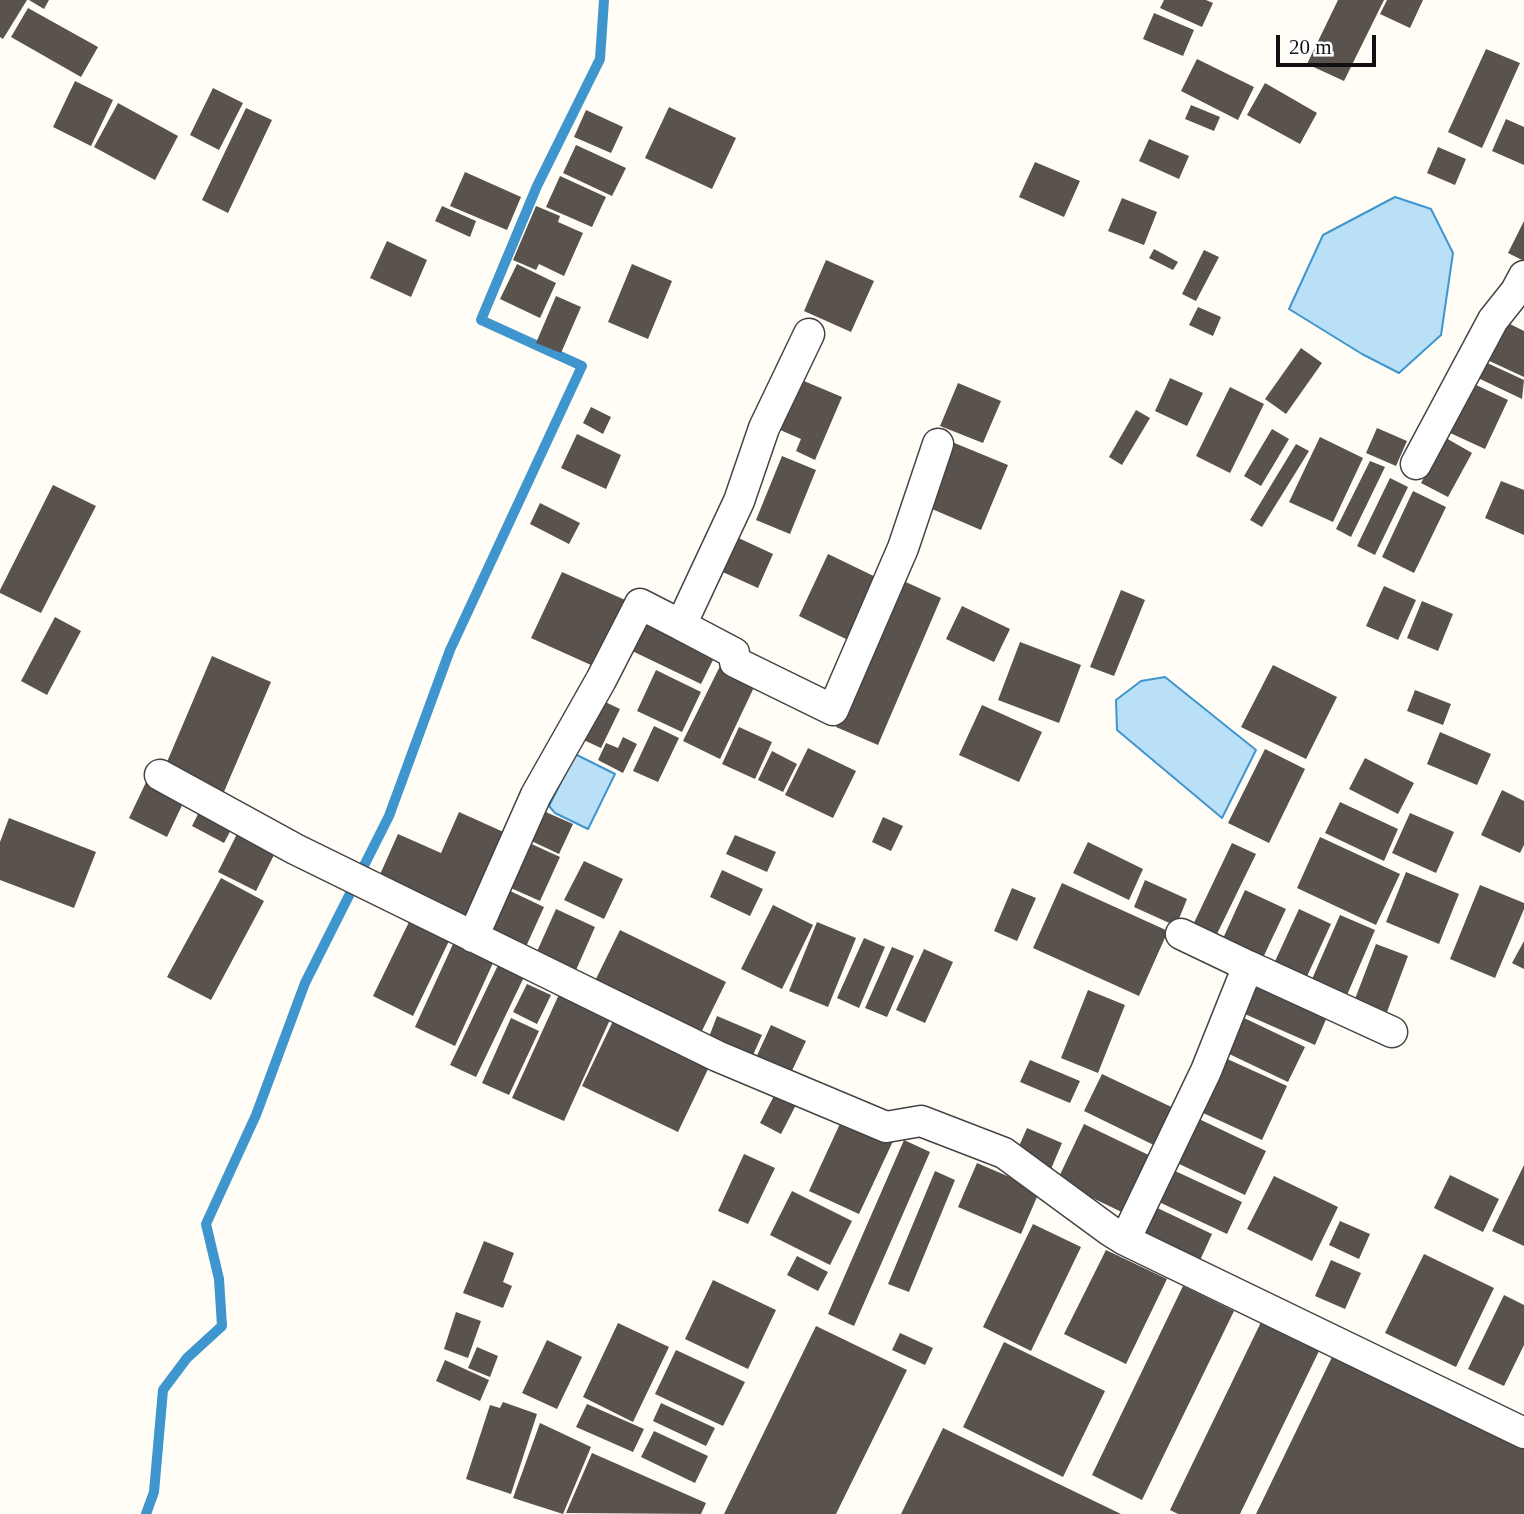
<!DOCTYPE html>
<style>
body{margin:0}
#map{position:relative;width:1524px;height:1514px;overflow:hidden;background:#fffdf5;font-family:Georgia,serif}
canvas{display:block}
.scale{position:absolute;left:1276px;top:35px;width:100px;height:32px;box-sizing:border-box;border:4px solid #111;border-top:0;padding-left:9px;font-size:21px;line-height:24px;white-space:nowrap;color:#111;-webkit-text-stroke:5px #fff;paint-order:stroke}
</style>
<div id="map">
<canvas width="1524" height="1514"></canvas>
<div class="scale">20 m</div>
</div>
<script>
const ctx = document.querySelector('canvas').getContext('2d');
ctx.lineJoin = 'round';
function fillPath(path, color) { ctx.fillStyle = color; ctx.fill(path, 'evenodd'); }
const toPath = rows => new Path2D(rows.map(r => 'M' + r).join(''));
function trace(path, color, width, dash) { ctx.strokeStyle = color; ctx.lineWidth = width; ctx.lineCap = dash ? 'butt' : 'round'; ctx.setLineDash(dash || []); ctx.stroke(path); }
const water = toPath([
 [1395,197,1431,209,1453,253,1441,335,1399,373,1362,354,1289,309,1323,235,1395,197],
 [1165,677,1256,750,1222,818,1117,730,1116,700,1141,681,1165,677],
 [575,754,615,774,588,829,555,813,549,806,575,754]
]);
const stream = toPath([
 [146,1514,154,1492,163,1390,187,1358,222,1326,219,1279,206,1224,256,1115,305,983,389,816,450,650,582,366,481,320,537,186,600,59,604,0]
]);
const building = toPath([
 [0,0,27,0,3,39,0,37],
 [29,0,49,0,44,9],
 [1164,0,1206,0,1213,3,1202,27,1160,8],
 [1338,0,1384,0,1344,81,1307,64],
 [1387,0,1423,0,1410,28,1380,14],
 [28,8,98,47,81,77,11,37],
 [1154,13,1194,30,1183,56,1143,39],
 [1486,49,1520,63,1482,148,1448,132],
 [1197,59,1254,87,1238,120,1181,91],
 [75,81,113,100,91,146,53,127],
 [1265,83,1317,113,1300,144,1247,115],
 [213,88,243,103,219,150,190,135],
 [118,103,178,136,155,180,94,147],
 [1191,105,1220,117,1214,131,1185,119],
 [669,107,736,138,712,189,645,158],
 [246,108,272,120,228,213,202,200],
 [586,110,623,127,611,153,574,137],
 [1506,119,1524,127,1524,165,1492,151],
 [1149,139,1189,156,1179,179,1139,161],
 [576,145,626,168,612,196,563,173],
 [1438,147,1466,159,1455,185,1427,173],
 [1035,162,1080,181,1064,217,1019,197],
 [465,172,521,197,507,230,450,206],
 [560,176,606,197,592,227,546,207],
 [1122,198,1157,212,1144,245,1108,231],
 [442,206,476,221,470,237,435,221],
 [536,206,560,216,558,222,583,233,564,276,539,264,536,270,513,260],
 [1524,221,1524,261,1508,253],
 [387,241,427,260,411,297,370,278],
 [1154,249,1178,262,1173,270,1149,258],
 [1204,250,1219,257,1196,301,1182,294],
 [826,260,874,281,851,332,804,311],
 [517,264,556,283,540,318,500,299],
 [632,264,672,281,648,339,608,322],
 [556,296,581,307,561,353,536,343],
 [1198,307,1221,317,1213,336,1189,325],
 [1502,320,1524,331,1524,377,1483,358],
 [1301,348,1322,363,1286,414,1265,399],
 [1483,361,1524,380,1522,399,1476,377],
 [792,376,842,397,815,460,796,451,801,439,771,426],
 [1170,378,1203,393,1187,426,1155,411],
 [958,383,1001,401,983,443,940,426],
 [1472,383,1508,400,1485,449,1448,432],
 [1230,387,1264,404,1230,473,1196,456],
 [591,407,611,417,603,434,583,423],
 [1136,410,1150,418,1122,465,1109,457],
 [1377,428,1407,441,1396,466,1366,453],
 [1272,429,1289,439,1261,486,1244,476],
 [577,434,621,455,606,489,561,468],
 [1320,437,1363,458,1333,522,1289,502],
 [1446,438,1472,453,1448,497,1421,483],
 [952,442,1008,465,981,530,925,506],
 [1296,444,1309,451,1262,527,1250,520],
 [782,456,816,470,790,534,756,520],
 [1370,461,1385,467,1351,537,1336,529],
 [1390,478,1408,487,1375,555,1357,546],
 [1501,481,1524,490,1524,535,1485,518],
 [53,485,96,506,41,613,0,593,0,590],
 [1413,491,1446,507,1414,573,1382,557],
 [540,503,580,523,569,544,530,524],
 [732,535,773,554,758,588,716,569],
 [828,554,882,580,852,642,799,616],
 [562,572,632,603,602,670,531,638],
 [899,579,941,598,878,745,836,727],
 [1384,586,1416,600,1398,640,1366,626],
 [1121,590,1145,600,1114,676,1090,667],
 [1422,601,1453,614,1438,651,1407,638],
 [962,606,1010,629,994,662,946,639],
 [643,614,718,650,701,684,626,648],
 [55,617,81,631,47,695,21,681],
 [1020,642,1081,665,1059,723,998,700],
 [212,656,271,682,223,794,164,769],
 [721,664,757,681,720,759,683,741],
 [1273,665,1337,697,1306,759,1241,727],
 [656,670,701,692,682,732,637,711],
 [1415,690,1451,704,1443,725,1407,711],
 [597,698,620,709,601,748,577,737],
 [982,705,1042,732,1019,782,959,755],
 [654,726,679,738,658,782,633,771],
 [739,727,772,742,755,779,722,764],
 [1440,732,1491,754,1477,785,1427,764],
 [623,737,637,744,623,773,598,760,606,743,618,748],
 [808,748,856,771,833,818,785,795],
 [1265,749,1305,769,1269,843,1228,823],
 [772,751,797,764,783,792,758,780],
 [1365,758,1414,783,1398,814,1349,789],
 [148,778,186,797,167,837,129,818],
 [1502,790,1524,801,1524,845,1520,853,1481,835],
 [1340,802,1398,829,1384,861,1325,833],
 [539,809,573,824,559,854,525,838],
 [200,810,233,826,224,843,192,826],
 [459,812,508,834,468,920,378,879,398,834,441,853],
 [1410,813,1454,832,1436,873,1392,853],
 [883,817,903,826,891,851,872,842],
 [9,818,96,852,74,908,0,880,0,842],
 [238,832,276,851,256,891,218,872],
 [735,835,776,852,767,872,726,854],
 [1320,837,1400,874,1376,925,1297,888],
 [525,841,560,857,540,901,504,885],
 [1088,842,1143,869,1129,900,1073,873],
 [1232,843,1256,854,1215,938,1192,927],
 [584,861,623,879,604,919,564,900],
 [722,870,763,889,750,916,710,897],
 [1406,872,1459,894,1439,944,1386,922],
 [221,878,264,901,211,1000,167,977],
 [1145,880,1187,899,1176,926,1134,907],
 [1062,883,1168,931,1139,996,1033,948],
 [1480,885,1524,903,1524,909,1495,978,1450,959],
 [1012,888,1036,898,1017,941,994,931],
 [506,889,544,907,524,951,485,933],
 [1245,890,1286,909,1260,964,1220,945],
 [773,905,813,925,782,989,741,969],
 [556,909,595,927,573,977,534,958],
 [1299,909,1331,924,1303,985,1271,970],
 [1340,915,1375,930,1344,1002,1309,986],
 [409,922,449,941,413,1016,373,996],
 [817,922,856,938,828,1007,789,991],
 [620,930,726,982,696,1043,590,991],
 [864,938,885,947,859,1008,837,998],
 [1524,941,1524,969,1512,963],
 [453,944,493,963,455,1046,415,1027],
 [1376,944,1408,956,1387,1012,1355,999],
 [892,947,914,956,887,1017,865,1008],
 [924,949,953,962,925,1023,896,1010],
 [499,963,525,975,476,1077,450,1065],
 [1253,977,1330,1010,1315,1045,1238,1011],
 [527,984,551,995,537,1024,513,1012],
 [561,990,613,1013,564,1121,512,1098],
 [1088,990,1125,1005,1098,1073,1061,1058],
 [717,1016,762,1035,753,1055,709,1037],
 [1242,1017,1305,1047,1288,1082,1225,1052],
 [511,1018,539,1031,509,1095,482,1083],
 [613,1021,709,1067,678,1132,582,1086],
 [771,1025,806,1041,789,1077,754,1062],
 [1225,1058,1287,1086,1262,1140,1201,1112],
 [1030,1060,1080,1081,1070,1103,1020,1082],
 [1102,1074,1182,1112,1164,1150,1084,1111],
 [778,1088,799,1099,781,1134,760,1123],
 [844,1115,894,1139,859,1214,809,1191],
 [1197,1118,1266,1151,1245,1195,1175,1162],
 [1084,1124,1157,1159,1130,1216,1057,1181],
 [1027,1128,1062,1143,1051,1169,1016,1153],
 [904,1140,930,1152,854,1326,828,1314],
 [744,1154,775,1168,748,1224,718,1211],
 [977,1163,1040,1190,1021,1234,958,1207],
 [1524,1165,1524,1246,1492,1231],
 [1173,1170,1242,1202,1227,1234,1159,1202],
 [935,1171,955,1180,909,1292,888,1284],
 [1450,1175,1499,1199,1483,1232,1434,1208],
 [1274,1176,1338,1207,1312,1261,1247,1229],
 [792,1191,852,1221,830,1265,770,1235],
 [1149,1204,1212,1234,1197,1267,1133,1238],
 [1340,1221,1370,1234,1359,1259,1329,1245],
 [1033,1224,1081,1247,1031,1351,983,1327],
 [484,1241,514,1253,503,1282,512,1286,503,1308,463,1293],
 [1106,1250,1167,1279,1126,1364,1064,1334],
 [1424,1254,1494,1288,1456,1367,1385,1333],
 [797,1256,828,1272,818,1291,787,1275],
 [1331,1260,1361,1273,1345,1309,1315,1296],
 [713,1280,776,1310,748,1369,685,1339],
 [1183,1286,1234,1311,1142,1500,1092,1475],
 [1504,1295,1524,1305,1524,1345,1504,1386,1468,1369],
 [456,1312,481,1321,468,1358,444,1349],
 [1263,1318,1321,1347,1240,1514,1178,1514,1170,1510],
 [618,1323,669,1347,633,1422,583,1397],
 [816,1326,907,1370,836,1514,724,1514],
 [900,1333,933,1348,925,1365,892,1350],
 [547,1340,582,1357,557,1409,522,1393],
 [1004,1342,1105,1391,1063,1477,963,1427],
 [477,1347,498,1356,490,1377,468,1368],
 [676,1350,745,1382,723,1426,655,1394],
 [1333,1355,1524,1448,1524,1514,1256,1514],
 [445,1360,489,1380,480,1401,436,1381],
 [503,1402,537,1414,511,1494,466,1479,490,1405,500,1408],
 [661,1403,715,1428,706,1446,653,1421],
 [587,1404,644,1429,633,1452,576,1427],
 [540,1423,591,1447,563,1514,513,1498],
 [943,1428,1121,1514,901,1514],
 [654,1431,708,1456,695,1483,641,1457],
 [592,1453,706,1503,701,1514,566,1513]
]);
const street = toPath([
 [1416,464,1493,320,1516,291,1524,276],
 [681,625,734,653,735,662,833,710,903,548,938,444],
 [160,775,295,849,717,1056,886,1127,921,1121,1004,1153,1109,1230,1125,1240,1524,1433],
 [473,937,536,795,601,680,640,604,681,625,739,501,764,428,809,334],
 [1248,966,1392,1032],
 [1125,1240,1206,1071,1248,966,1181,934]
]);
fillPath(water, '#b9e0f7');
trace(water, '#3f96cf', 2);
trace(stream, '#3f96cf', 10);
fillPath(building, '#5a524d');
trace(street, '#444', 33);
trace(street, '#fff', 30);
</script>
